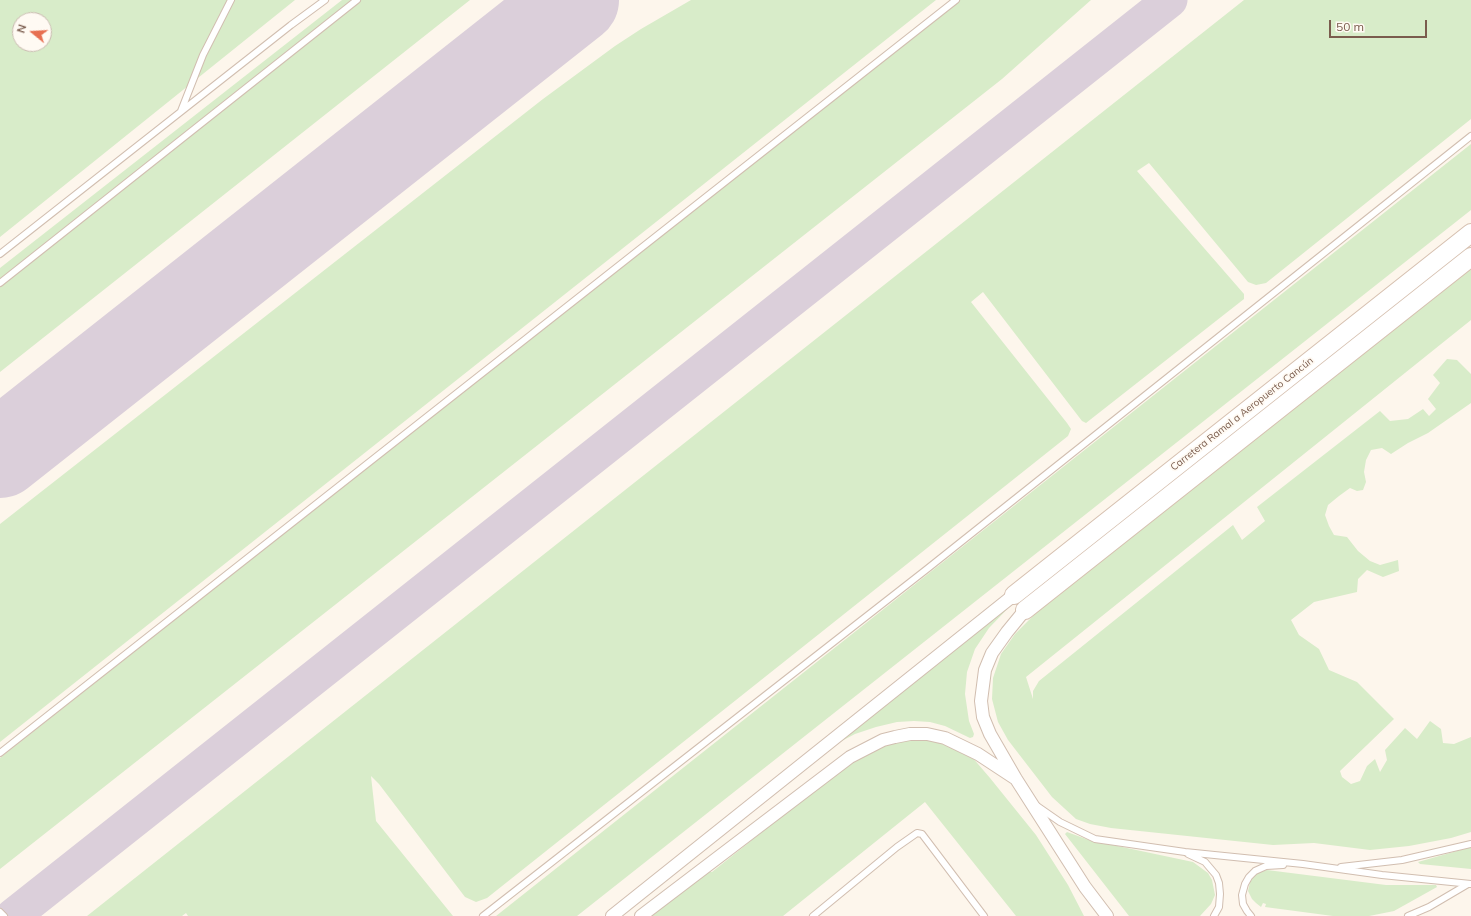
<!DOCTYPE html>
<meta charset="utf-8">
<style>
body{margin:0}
#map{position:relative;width:1471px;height:916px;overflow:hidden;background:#fdf6ec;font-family:Mulish,sans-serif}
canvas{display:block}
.north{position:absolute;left:12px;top:12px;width:40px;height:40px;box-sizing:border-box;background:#fffaf3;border:1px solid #cabbb1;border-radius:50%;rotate:288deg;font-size:11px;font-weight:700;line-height:16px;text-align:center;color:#7a5c4d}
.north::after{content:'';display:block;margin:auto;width:14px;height:18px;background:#e76f51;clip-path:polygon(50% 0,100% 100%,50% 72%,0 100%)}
.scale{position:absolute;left:1329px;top:20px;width:98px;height:18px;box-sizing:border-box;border:2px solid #7a5c4d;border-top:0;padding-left:5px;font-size:12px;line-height:14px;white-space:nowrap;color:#7a5c4d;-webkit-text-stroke:3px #fffaf3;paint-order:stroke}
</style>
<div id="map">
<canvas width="1471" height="916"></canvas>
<div class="north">N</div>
<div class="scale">50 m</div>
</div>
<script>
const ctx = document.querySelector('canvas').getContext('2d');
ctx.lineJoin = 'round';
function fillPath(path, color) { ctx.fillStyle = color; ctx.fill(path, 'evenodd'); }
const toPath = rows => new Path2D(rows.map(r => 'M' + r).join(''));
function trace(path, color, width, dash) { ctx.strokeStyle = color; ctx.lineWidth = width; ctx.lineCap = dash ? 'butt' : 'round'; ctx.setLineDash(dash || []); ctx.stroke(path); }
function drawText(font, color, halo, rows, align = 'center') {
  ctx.font = font + ' Mulish,sans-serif'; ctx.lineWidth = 3.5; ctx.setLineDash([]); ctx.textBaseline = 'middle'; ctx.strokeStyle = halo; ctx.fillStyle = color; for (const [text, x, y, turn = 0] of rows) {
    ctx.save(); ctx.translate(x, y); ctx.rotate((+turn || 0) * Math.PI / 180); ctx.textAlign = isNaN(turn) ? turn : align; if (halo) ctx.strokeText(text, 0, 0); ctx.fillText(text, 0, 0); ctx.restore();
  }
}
const green = toPath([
 [0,0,295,0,0,237],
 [20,20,44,20,44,44,20,44],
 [342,0,470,0,0,372,0,268],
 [691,0,936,0,0,742,0,524,543,99,615,46,641,29],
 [958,0,1091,0,1002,79,0,869,0,758],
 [1244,0,1471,0,1471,119,1266,283,1256,285,1248,282,1149,163,1137,171,1244,294,1244,299,1086,423,1082,421,983,292,971,302,1067,423,1071,429,1068,436,487,898,476,902,465,897,379,784,371,776,376,821,453,916,188,916,186,913,182,916,87,916],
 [1471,144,1471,210,577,916,496,916],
 [1471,267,1471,320,1026,677,1033,699,1033,691,1039,681,1233,525,1242,540,1265,521,1257,507,1380,411,1390,421,1408,419,1423,409,1429,416,1436,409,1428,399,1440,383,1433,375,1447,359,1457,360,1471,374,1471,403,1428,433,1408,443,1391,454,1382,448,1371,450,1366,460,1364,472,1366,482,1363,490,1357,491,1350,488,1339,496,1328,505,1325,515,1329,526,1334,535,1347,537,1358,551,1370,561,1380,565,1398,560,1399,571,1383,577,1367,570,1358,579,1357,592,1314,602,1291,620,1299,635,1319,649,1329,670,1357,682,1394,719,1340,771,1342,777,1351,784,1360,781,1367,766,1375,759,1380,772,1387,760,1385,750,1405,728,1417,739,1430,721,1441,729,1443,743,1454,744,1471,737,1471,832,1451,838,1409,846,1370,850,1314,843,1273,845,1111,828,1090,824,1076,819,1052,797,1008,740,998,722,992,699,993,678,1001,654,1015,634,1036,613,1082,577,1116,546],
 [1016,600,989,628,975,649,967,672,965,694,969,721,974,734,973,737,970,738,945,726,930,722,914,721,897,722,876,727,855,734,832,746],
 [931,737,972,757,990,778,1036,835,1068,885,1084,916,1016,916,925,802,783,916,651,916,706,872,712,872,852,760,890,741],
 [1067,832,1089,840,1193,862,1208,873,1212,880,1215,895,1211,904,1200,916,1129,916,1065,834],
 [1471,847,1471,869,1420,864,1418,862],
 [1267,870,1386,885,1436,885,1437,887,1394,911,1369,916,1333,916,1265,907,1266,904,1263,903,1261,907,1256,903,1252,899,1248,891,1250,882,1257,873]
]);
const taxiway = toPath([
 [573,2,577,0],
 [13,916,1170,0]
]);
const runway = toPath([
 [0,454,575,0]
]);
const service = toPath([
 [181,111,203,55,231,0],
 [0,254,291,25,325,0],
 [0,283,357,0],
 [0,753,956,0],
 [1037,806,1060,822,1095,839,1185,852,1303,864,1382,875,1471,884],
 [1188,854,1205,862,1216,875,1219,883,1220,894,1219,907,1214,916],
 [1341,867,1402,860,1471,844],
 [0,912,4,916],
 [483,916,927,569,1471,136],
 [813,916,897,847,917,833,922,834,984,916],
 [1251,916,1247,911,1243,904,1242,895,1245,884,1249,877,1255,871,1266,866,1283,865],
 [1408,916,1429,907,1468,884]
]);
const minor = toPath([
 [1025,610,1007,632,992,653,985,670,981,701,983,717,990,734,1016,779,1085,887,1107,916],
 [612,916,1014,595],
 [641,916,850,757,883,740,895,737,910,734,927,734,945,738,978,754,1016,779]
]);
const secondary = toPath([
 [1014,595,1471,233],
 [1025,610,1471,257]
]);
const streetNames = [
 ["Carretera Ramal a Aeropuerto Cancún",1242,414,-38]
];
fillPath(green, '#d8ecc9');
trace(taxiway, '#dbcfda', 35);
trace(runway, '#dbcfda', 88);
trace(service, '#d1beb0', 8);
trace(minor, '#d1beb0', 14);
trace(secondary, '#d6c0b0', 20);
trace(service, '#fff', 6);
trace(minor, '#fff', 12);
trace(secondary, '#fff', 18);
drawText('10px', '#7a5c4d', '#fffaf3', streetNames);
</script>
